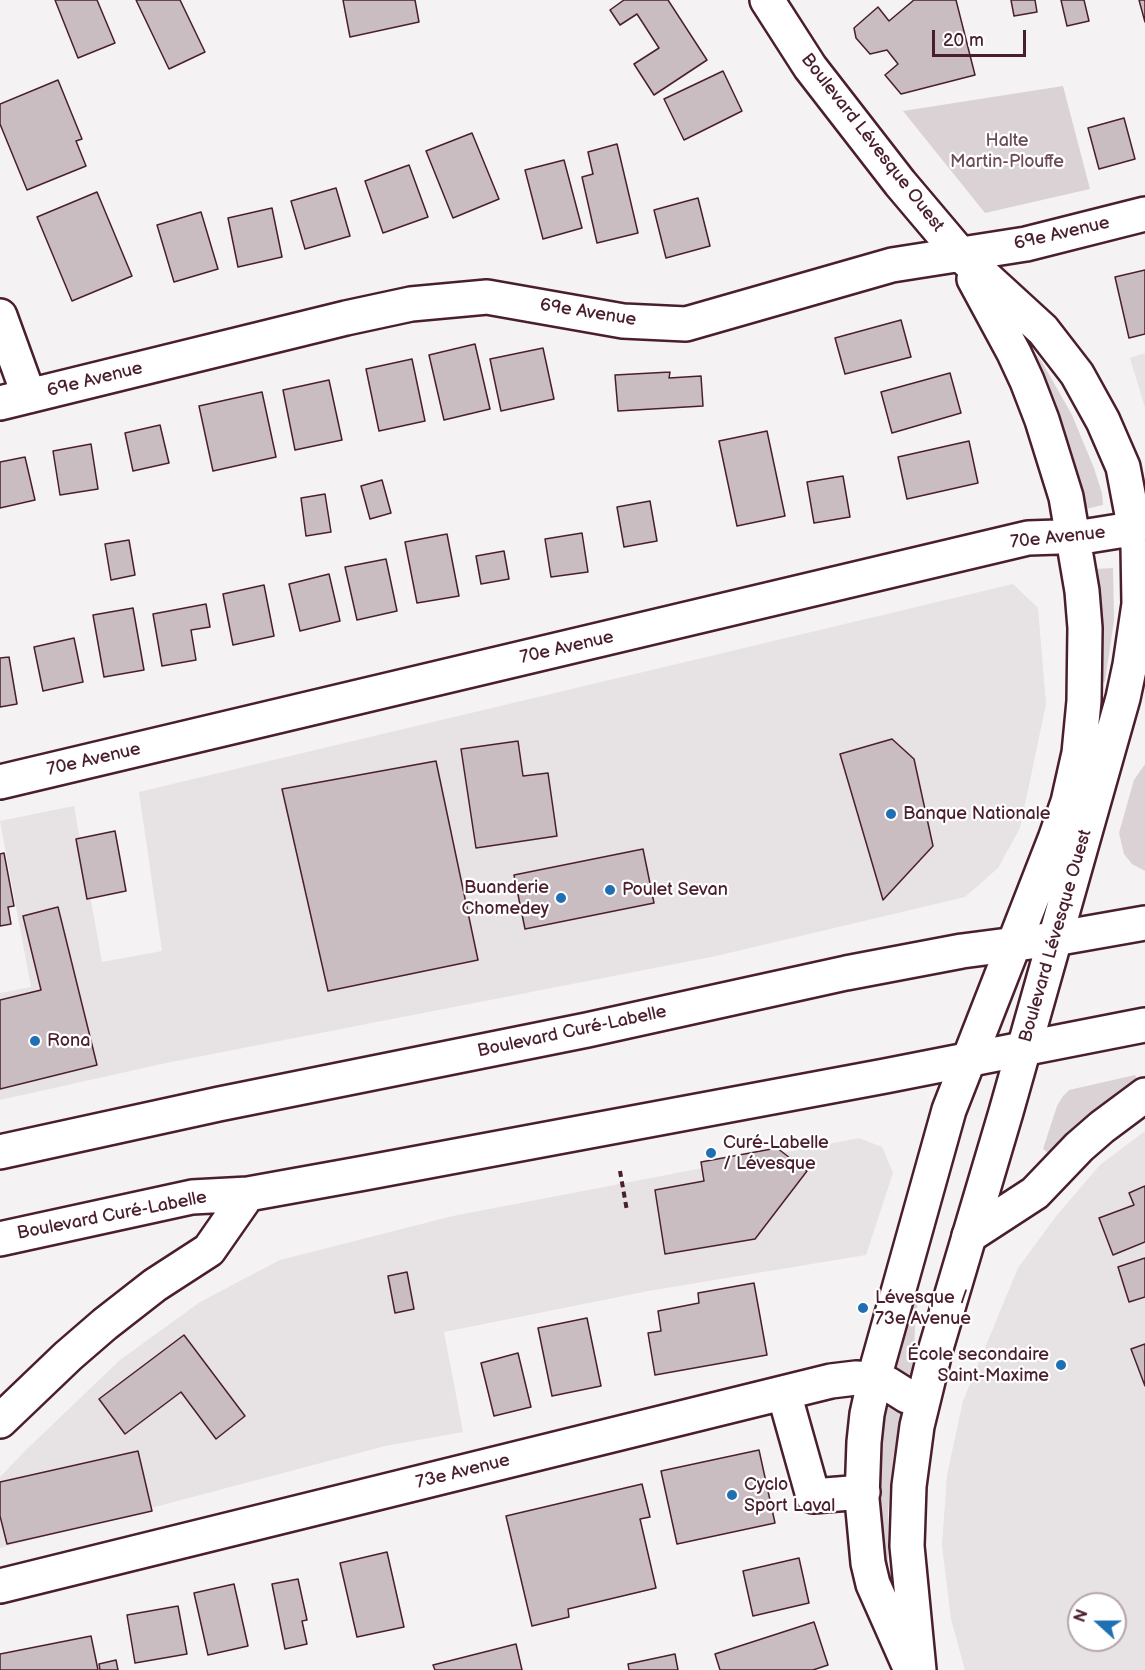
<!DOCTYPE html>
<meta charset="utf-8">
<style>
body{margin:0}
#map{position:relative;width:1145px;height:1670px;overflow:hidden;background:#f4f2f2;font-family:"Balsamiq Sans",sans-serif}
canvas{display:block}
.north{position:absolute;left:1067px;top:1592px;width:60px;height:60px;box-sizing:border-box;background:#fff;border:2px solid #b7a5aa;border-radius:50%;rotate:291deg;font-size:16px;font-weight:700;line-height:24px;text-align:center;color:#4a1f2b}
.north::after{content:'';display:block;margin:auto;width:21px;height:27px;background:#1f6fb2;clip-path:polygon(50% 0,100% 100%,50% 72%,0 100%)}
.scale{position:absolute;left:932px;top:30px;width:94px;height:27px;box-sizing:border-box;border:3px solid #4a1f2b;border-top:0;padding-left:8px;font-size:18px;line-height:21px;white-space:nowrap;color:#4a1f2b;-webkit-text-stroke:4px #fff;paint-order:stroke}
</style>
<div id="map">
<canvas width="1145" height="1670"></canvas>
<div class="north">N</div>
<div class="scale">20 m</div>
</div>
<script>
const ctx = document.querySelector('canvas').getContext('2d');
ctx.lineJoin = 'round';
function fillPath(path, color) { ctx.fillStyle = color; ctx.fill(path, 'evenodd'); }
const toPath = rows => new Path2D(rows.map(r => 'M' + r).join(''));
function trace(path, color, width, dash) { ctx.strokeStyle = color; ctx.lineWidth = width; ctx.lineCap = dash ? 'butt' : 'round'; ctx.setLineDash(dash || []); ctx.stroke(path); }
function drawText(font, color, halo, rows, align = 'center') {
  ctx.font = font + ' "Balsamiq Sans",sans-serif'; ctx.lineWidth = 4.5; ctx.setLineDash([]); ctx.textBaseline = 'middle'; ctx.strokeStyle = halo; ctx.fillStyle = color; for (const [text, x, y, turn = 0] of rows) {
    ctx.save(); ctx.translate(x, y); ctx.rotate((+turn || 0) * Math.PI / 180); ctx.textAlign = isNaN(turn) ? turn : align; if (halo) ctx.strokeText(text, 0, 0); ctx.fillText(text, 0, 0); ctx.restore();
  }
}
const built = toPath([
 [1145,353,1145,408,1130,358],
 [1013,584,1038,608,1046,704,1020,828,998,868,965,897,716,956,166,1063,0,1100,0,993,31,987,0,821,74,806,102,962,162,951,139,792],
 [1145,1131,1145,1670,965,1670,951,1619,942,1545,947,1475,963,1401,1018,1268,1057,1215,1100,1165],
 [1079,1604,1115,1604,1115,1640,1079,1640],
 [859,1138,882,1147,893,1173,866,1255,648,1291,444,1332,463,1432,385,1446,0,1548,0,1477,27,1449,120,1360,200,1302,280,1260,453,1216]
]);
const green = toPath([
 [1063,86,1090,189,985,213,903,111],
 [1031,347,1042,362,1072,415,1094,468,1102,493,1103,505,1086,509,1069,449,1048,393,1028,349],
 [1113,568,1114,620,1105,682,1101,682,1100,627,1095,569],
 [1145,764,1145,871,1132,864,1124,854,1119,833,1134,780],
 [1135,1075,1140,1086,1055,1158,1043,1149,1057,1106,1063,1096,1069,1090],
 [912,1290,919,1292,915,1327,914,1355,911,1377,902,1379,894,1365],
 [891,1401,902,1412,893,1458,890,1486,888,1512,888,1575,881,1576,876,1545,882,1403]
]);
const building = toPath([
 [55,0,97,0,115,43,78,58,55,0],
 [136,0,180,0,205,52,169,69,136,0],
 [343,0,415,0,419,22,350,37,343,0],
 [624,0,668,0,707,60,654,95,634,64,659,48,637,14,620,25,610,10,624,0],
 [914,0,956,0,975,75,901,94,885,75,898,64,887,50,870,54,856,38,854,28,878,7,889,21,914,0],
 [1011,0,1035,0,1037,12,1014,16,1011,0],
 [1061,0,1084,0,1089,21,1067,26,1061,0],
 [1139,0,1145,0,1145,22,1139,0],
 [723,71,742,111,684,140,664,99,723,71],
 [58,80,82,139,76,141,86,166,27,190,0,124,0,104,58,80],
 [1124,118,1135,159,1099,169,1088,128,1124,118],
 [472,133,499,199,453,218,426,151,472,133],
 [617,144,638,233,597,243,582,177,593,174,588,152,617,144],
 [564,160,582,228,543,239,525,170,564,160],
 [409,165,428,217,383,233,365,181,409,165],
 [336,188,350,236,305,249,291,201,336,188],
 [97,192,132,276,72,301,37,217,97,192],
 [698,198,710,246,666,258,654,210,698,198],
 [272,208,282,257,238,267,228,218,272,208],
 [201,212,218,269,174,282,157,225,201,212],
 [1145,270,1145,334,1129,338,1115,277,1145,270],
 [901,320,911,357,845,374,835,338,901,320],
 [475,344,490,409,444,420,429,355,475,344],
 [543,348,554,399,501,411,490,359,543,348],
 [412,359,425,421,379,431,366,369,412,359],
 [670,372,669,378,701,376,703,406,618,411,615,375,670,372],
 [950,373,961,413,892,433,881,392,950,373],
 [329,380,342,440,295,450,283,390,329,380],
 [262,392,276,457,213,471,199,406,262,392],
 [160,425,169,463,133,471,125,433,160,425],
 [767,431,785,516,737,526,719,441,767,431],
 [969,441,978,483,907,499,898,457,969,441],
 [91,444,98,489,60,495,53,451,91,444],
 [25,457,35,500,0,508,0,462,25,457],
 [843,476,850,517,814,523,807,482,843,476],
 [382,480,391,513,370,519,361,486,382,480],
 [325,494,331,532,306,536,301,498,325,494],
 [650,501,657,541,624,547,617,507,650,501],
 [582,533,588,572,551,577,545,539,582,533],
 [447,534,459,596,417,603,405,542,447,534],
 [129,540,135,575,111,580,105,544,129,540],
 [504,551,509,579,481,584,476,556,504,551],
 [386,559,397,611,357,620,345,567,386,559],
 [329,574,340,621,300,631,289,584,329,574],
 [264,585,274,636,233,645,223,594,264,585],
 [206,604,210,627,191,630,196,660,162,666,153,614,206,604],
 [133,608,144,670,104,677,93,615,133,608],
 [74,638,83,682,43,691,34,647,74,638],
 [9,657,17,704,0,707,0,658,9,657],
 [892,739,914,759,933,846,883,900,840,754,892,739],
 [518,741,523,776,548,773,557,836,476,848,461,749,518,741],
 [436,761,478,960,328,991,282,789,436,761],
 [115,831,126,891,87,899,76,839,115,831],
 [643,849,654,903,525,929,514,875,643,849],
 [4,853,14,906,8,907,11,924,0,926,0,854,4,853],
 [58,907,97,1065,0,1089,0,1000,41,990,23,916,58,907],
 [777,1148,807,1171,755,1239,665,1254,655,1190,704,1181,701,1162,777,1148],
 [1145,1186,1145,1242,1113,1255,1099,1218,1134,1205,1129,1193,1145,1186],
 [1145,1258,1145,1297,1129,1302,1118,1267,1145,1258],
 [407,1272,414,1309,395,1313,388,1276,407,1272],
 [754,1283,767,1355,655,1375,648,1333,661,1331,658,1311,699,1303,698,1293,754,1283],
 [587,1318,601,1386,552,1396,538,1328,587,1318],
 [184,1335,245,1416,216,1439,181,1392,125,1434,99,1399,184,1335],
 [1145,1344,1145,1386,1131,1349,1145,1344],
 [518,1353,531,1407,494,1416,481,1363,518,1353],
 [759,1450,775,1523,677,1544,661,1471,759,1450],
 [138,1451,152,1511,7,1544,0,1516,0,1482,138,1451],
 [642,1484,650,1517,640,1519,656,1588,568,1609,569,1617,532,1626,506,1516,642,1484],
 [387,1552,404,1627,357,1637,340,1563,387,1552],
 [799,1558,809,1603,753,1616,743,1571,799,1558],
 [298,1579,307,1620,302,1621,307,1644,285,1649,272,1584,298,1579],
 [234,1584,248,1646,208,1655,194,1593,234,1584],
 [178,1606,187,1654,135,1663,127,1615,178,1606],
 [814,1622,828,1665,813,1670,720,1670,715,1654,814,1622],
 [91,1636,98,1670,0,1670,0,1654,91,1636],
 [516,1644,522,1670,435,1670,433,1665,516,1644],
 [675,1654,678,1670,629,1670,628,1664,675,1654],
 [116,1660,118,1670,100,1670,99,1664,116,1660]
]);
const path = toPath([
 [620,1171,627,1211]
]);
const minor = toPath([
 [767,0,810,67,900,183,960,254,1043,330,1077,374,1103,421,1123,467,1138,546,1139,604,1130,665,1123,698,1006,1112,936,1348,917,1426,909,1486,907,1546,919,1670],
 [0,316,29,396],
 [0,403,346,318,411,304,487,297,623,321,686,324,892,265,1026,244,1145,214],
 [0,782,1028,538,1088,536,1119,531,1145,523],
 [784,1393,813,1496,863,1492],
 [0,1586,831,1381,856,1378,875,1379,888,1384,907,1396,923,1401],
 [908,1663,873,1584,868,1563,862,1499,864,1442,867,1414,878,1364,949,1110,1055,839,1068,802,1079,753,1084,701,1085,628,1082,591,1066,497,1042,420,1027,381,1014,353,974,279]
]);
const major = toPath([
 [0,1152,219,1104,587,1030,846,973,962,951,1054,939,1145,923],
 [969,1236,1035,1193,1079,1147,1102,1127,1145,1095],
 [0,1239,192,1197,248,1194,359,1174,885,1076,1145,1025],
 [0,1421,68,1356,105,1324,155,1285,209,1250,248,1194]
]);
const markers = [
 [891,814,6,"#1f6fb2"],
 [610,890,6,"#1f6fb2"],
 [561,898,6,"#1f6fb2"],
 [35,1041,6,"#1f6fb2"],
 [711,1153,6,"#1f6fb2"],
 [863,1308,6,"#1f6fb2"],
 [1061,1365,6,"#1f6fb2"],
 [732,1495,6,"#1f6fb2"]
];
const parkNames = [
 ["Halte",1007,141],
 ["Martin-Plouffe",1007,162]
];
const streetNames = [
 ["Boulevard Lévesque Ouest",872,143,52],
 ["69e Avenue",1062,234,-13],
 ["69e Avenue",588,313,9],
 ["69e Avenue",95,380,-14],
 ["70e Avenue",1058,538,-6],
 ["70e Avenue",567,648,-13],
 ["70e Avenue",94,760,-13],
 ["Boulevard Lévesque Ouest",1056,936,-74],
 ["Boulevard Curé-Labelle",572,1032,-12],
 ["Boulevard Curé-Labelle",112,1216,-11],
 ["73e Avenue",463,1472,-14]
];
const poiNames = [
 ["Banque Nationale",903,814],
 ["Buanderie",549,888,"right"],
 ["Chomedey",549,909,"right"],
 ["Poulet Sevan",622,890],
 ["Rona",47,1041],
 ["Curé-Labelle",723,1143],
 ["/ Lévesque",723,1164],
 ["Lévesque /",875,1298],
 ["73e Avenue",875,1319],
 ["École secondaire",1049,1355,"right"],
 ["Saint-Maxime",1049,1376,"right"],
 ["Cyclo",744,1485],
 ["Sport Laval",744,1506]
];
fillPath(built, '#e7e2e3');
fillPath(green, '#dbd2d5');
fillPath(building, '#cabdc1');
trace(building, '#4a1f2b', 1.5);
trace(minor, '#4a1f2b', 38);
trace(major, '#4a1f2b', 38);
trace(path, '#4a1f2b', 4, [6, 4.5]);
trace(minor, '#fff', 33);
trace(major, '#fff', 33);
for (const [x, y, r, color] of markers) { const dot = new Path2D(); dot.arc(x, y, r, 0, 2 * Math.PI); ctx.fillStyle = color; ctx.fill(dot); trace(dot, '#fff', 2); }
drawText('18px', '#6e4c56', '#fff', parkNames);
drawText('18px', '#4a1f2b', '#fff', streetNames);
drawText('18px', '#4a1f2b', '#fff', poiNames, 'left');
</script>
